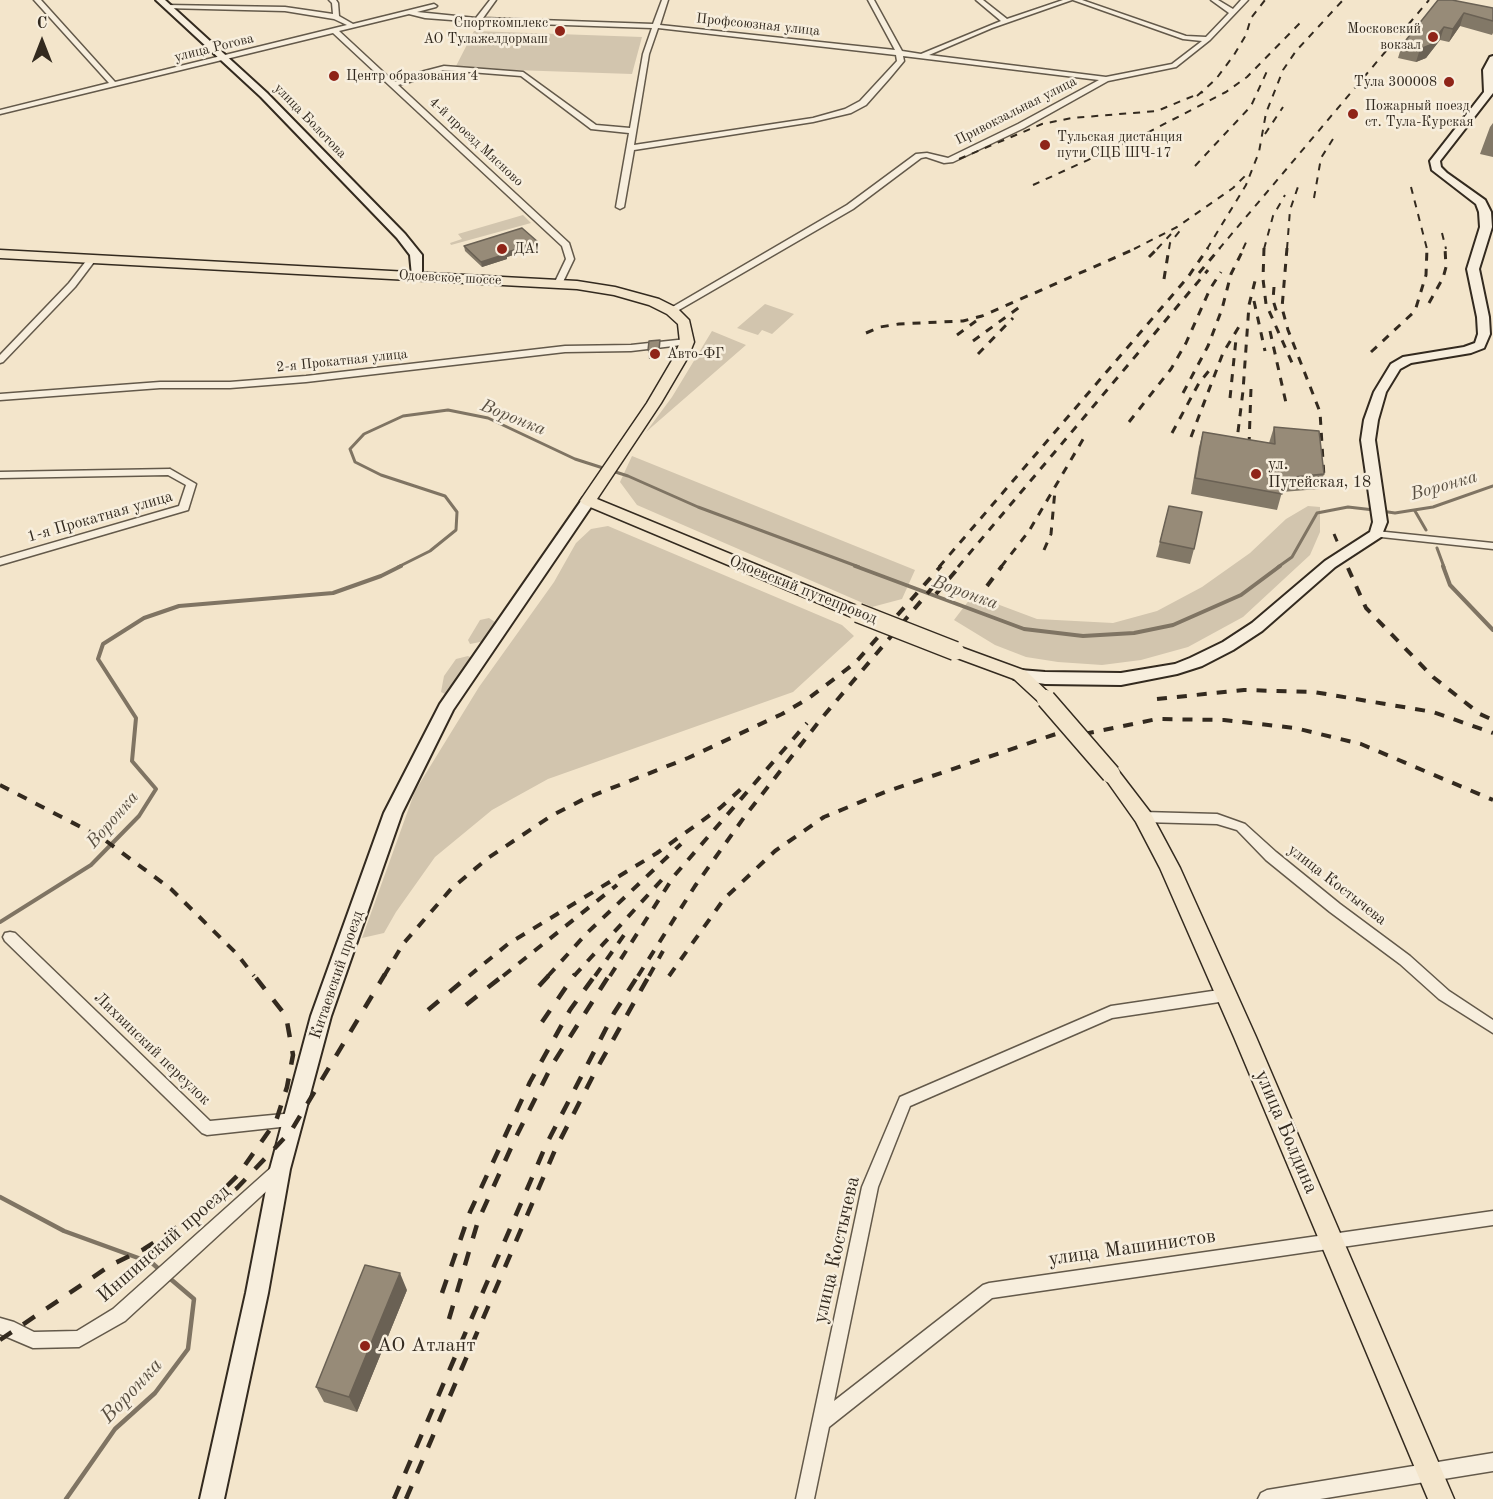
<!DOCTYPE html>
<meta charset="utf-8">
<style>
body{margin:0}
#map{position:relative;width:1493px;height:1499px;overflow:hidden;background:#f3e5cb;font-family:"Old Standard TT",serif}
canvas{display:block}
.north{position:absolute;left:12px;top:12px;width:60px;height:60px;-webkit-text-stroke:4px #f7eedd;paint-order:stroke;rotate:0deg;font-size:16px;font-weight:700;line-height:24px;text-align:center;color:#332a1f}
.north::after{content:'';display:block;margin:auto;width:21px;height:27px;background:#332a1f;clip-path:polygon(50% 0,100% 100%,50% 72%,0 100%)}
</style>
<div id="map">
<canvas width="1493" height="1499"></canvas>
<div class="north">С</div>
</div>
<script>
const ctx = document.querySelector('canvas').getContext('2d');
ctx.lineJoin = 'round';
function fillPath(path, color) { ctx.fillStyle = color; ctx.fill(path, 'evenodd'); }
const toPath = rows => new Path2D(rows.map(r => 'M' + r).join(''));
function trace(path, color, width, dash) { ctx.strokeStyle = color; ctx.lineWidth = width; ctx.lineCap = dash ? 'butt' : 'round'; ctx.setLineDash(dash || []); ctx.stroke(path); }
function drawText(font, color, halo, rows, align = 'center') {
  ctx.font = font + ' "Old Standard TT",serif'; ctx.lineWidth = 5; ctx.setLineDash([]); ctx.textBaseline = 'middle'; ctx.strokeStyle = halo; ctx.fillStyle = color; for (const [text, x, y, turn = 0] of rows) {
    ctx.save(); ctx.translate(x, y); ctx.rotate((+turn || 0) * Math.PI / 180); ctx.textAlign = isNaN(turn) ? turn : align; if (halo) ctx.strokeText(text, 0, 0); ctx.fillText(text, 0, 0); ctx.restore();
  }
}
const green = toPath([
 [474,31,642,37,632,74,455,68],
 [523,215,531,223,451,245,450,243,462,239,458,234],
 [765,304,794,314,772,334,762,330,758,335,737,328],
 [712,331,746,345,646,432,672,397],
 [632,456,915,570,902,599,872,607,637,505,620,482],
 [1308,506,1320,507,1320,532,1310,555,1243,617,1188,647,1141,660,1102,665,1058,662,1026,657,995,645,954,620,973,595,1037,619,1113,623,1157,611,1202,587,1250,553,1286,519],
 [608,526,842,625,854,636,793,692,548,779,492,810,435,857,396,912,384,933,362,938,415,791,479,687,554,582,576,543,591,529],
 [489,618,495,622,485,641,470,644,468,640,480,620],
 [468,656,472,658,450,694,445,694,441,692,444,676,456,659]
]);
const streamFar2 = toPath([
 [1381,511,1395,513,1433,507,1493,486],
 [1415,511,1426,530],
 [1437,548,1444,567],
 [398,567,430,551,456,530,457,512,445,496,381,475,355,462,350,449,364,434,403,416,448,410,488,418,575,459,628,476,698,507,859,567],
 [1278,567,1292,557,1317,513,1348,507,1374,510]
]);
const streamFar1 = toPath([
 [855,566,1024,629,1083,636,1134,633,1173,625,1241,595,1280,566],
 [1443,566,1450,585,1493,630],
 [0,922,91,865,139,816,156,789,132,761,136,718,98,659,103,644,144,618,179,606,333,593,381,576,401,566]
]);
const stream = toPath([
 [0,1197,64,1231,152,1263,161,1271],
 [66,1499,115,1429,155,1393,188,1349,194,1299,167,1276]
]);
const street = toPath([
 [34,0,41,0,115,82,347,25,334,19,285,11,165,8,165,6,167,5,285,7,333,14,332,3,329,0,336,0,338,3,339,16,353,24,434,4,437,6,436,7,417,12,476,18,490,0,496,0,483,18,653,24,662,0,668,0,660,25,895,50,868,0,874,0,902,51,921,54,1001,21,976,0,983,0,1007,19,1063,0,1072,0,992,28,929,55,1106,77,1172,64,1202,41,1183,39,1073,0,1082,0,1186,36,1206,37,1229,13,1211,0,1218,0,1233,9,1241,0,1248,0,1210,40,1176,67,1108,81,1024,128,953,162,944,163,926,157,921,158,853,209,672,314,668,311,669,309,847,205,916,154,927,153,948,158,1018,124,1099,80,903,56,904,61,889,79,866,105,851,113,813,122,634,150,624,207,620,209,616,207,629,133,591,129,521,76,444,70,421,76,413,81,398,85,569,243,574,259,562,284,558,287,554,284,566,259,562,246,333,33,0,114,0,110,109,83,34,0],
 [409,14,425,18,478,22,652,28,643,54,630,128,596,125,523,72,444,66,417,73,409,78,394,82,339,31,409,14],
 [658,28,896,55,897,61,860,101,845,109,813,118,634,145,649,54,658,28],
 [90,256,97,258,75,287,3,362,0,363,0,355,69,283,90,256],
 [687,339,691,342,690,344,631,351,565,352,306,382,230,388,160,388,0,400,0,394,160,382,230,382,306,376,565,346,631,345,687,339],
 [170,469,196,484,188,510,0,565,0,558,179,506,186,485,168,475,0,478,0,472,170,469],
 [1376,531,1493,543,1493,549,1372,536,1371,534,1372,532,1376,531],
 [1143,812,1217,814,1245,824,1276,852,1340,904,1410,956,1449,991,1493,1020,1493,1033,1439,999,1400,964,1330,912,1266,860,1237,830,1217,824,1143,822,1139,820,1137,817,1139,814,1143,812],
 [10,932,15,933,210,1121,294,1113,299,1115,301,1120,299,1125,207,1135,202,1133,5,941,3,937,5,933,10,932],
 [1226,989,1231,991,1233,995,1231,999,1226,1001,1112,1018,910,1106,878,1187,834,1401,983,1285,989,1283,1493,1211,1493,1225,992,1298,829,1427,814,1499,796,1499,862,1187,900,1097,1111,1006,1226,989],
 [279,1163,284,1165,287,1170,284,1175,125,1321,79,1347,33,1348,0,1334,0,1318,14,1322,34,1332,77,1331,113,1309,274,1165,279,1163],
 [1493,1453,1493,1471,1320,1499,1258,1499,1261,1493,1267,1490,1493,1453]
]);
const secondary = toPath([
 [156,0,165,0,267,93,405,234,422,255,422,278,418,280,412,276,410,255,397,238,261,97,156,0],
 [1493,56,1493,93,1440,161,1441,167,1447,173,1485,200,1491,212,1492,227,1479,269,1489,317,1490,334,1484,348,1471,353,1411,363,1400,369,1386,392,1378,420,1375,440,1387,522,1381,537,1335,567,1262,631,1233,650,1202,666,1177,674,1121,685,1045,684,1014,679,1012,675,1014,671,1020,670,1045,672,1121,673,1175,664,1190,658,1223,642,1252,623,1325,561,1370,532,1373,522,1361,440,1364,420,1374,392,1391,364,1403,357,1464,347,1475,343,1478,334,1477,317,1467,269,1480,227,1479,212,1476,204,1432,170,1430,161,1484,92,1483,70,1490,57,1493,56],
 [588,497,595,501,453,710,402,813,331,1016,290,1169,268,1293,224,1499,200,1499,246,1293,270,1169,311,1016,384,813,440,704,583,498,588,497]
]);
const primary = toPath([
 [0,250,577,281,615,287,659,299,677,308,689,320,694,342,688,357,661,403,597,499,864,609,866,613,864,617,858,619,852,617,583,504,580,501,647,403,674,357,680,342,678,324,667,314,649,305,614,295,577,289,0,258,0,250],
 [955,645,1026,671,1055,699,1052,703,1046,705,1040,703,1014,679,949,655,947,651,949,647,955,645],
 [1111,767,1117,769,1150,812,1180,868,1256,1037,1454,1499,1428,1499,1234,1037,1160,868,1136,822,1102,774,1105,769,1111,767]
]);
const railFar3 = toPath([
 [1197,96,1216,79,1234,55,1246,35,1251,18,1265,0],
 [1265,134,1283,107],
 [959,159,1042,124,1072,118,1157,111,1203,92],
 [1195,166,1251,106,1268,69],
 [1033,185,1145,134,1226,92,1247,77,1302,21],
 [1411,187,1427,249],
 [1314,198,1321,158,1333,139],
 [1442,233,1446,249],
 [1134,249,1177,227,1233,188,1247,174],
 [1157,249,1171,234],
 [1169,249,1170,243,1183,227],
 [1207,249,1246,185,1259,152,1266,113,1283,70,1296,51,1343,0],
 [1219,249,1429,0],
 [1243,249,1248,238],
 [1264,249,1273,216,1285,195],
 [1287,249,1290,210,1300,181]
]);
const railFar2 = toPath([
 [1264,248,1263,279,1266,304,1293,365],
 [1287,248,1282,308,1288,330,1320,412,1324,477],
 [1149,257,1158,248],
 [1199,273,1220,248],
 [1164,279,1169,248],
 [1274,287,1273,300,1277,313],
 [1254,301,1265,351],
 [1429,303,1443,278,1446,267,1445,248],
 [1270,331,1286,403],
 [866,333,880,327,899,324,963,321,982,316,1137,248],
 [957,335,976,321],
 [973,341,1021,306],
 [1371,352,1415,311,1426,275,1427,248],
 [978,354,1013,318],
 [1183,393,1208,346,1222,309,1231,274,1244,248],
 [1230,398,1236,339],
 [1129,422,1171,369,1186,343,1210,289,1221,272],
 [1172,433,1199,383,1212,367],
 [1191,437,1223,353,1240,325],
 [1249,445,1251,388],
 [1236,448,1243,391,1249,305,1255,281],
 [1334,534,1340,548],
 [1044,550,1051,534,1055,490],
 [939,567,1188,277,1208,248],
 [958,567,1208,270],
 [1001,567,1029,531,1085,436]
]);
const railFar1 = toPath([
 [1348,568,1366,608,1433,677,1480,714,1493,720],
 [987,586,1002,566],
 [936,594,960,566],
 [1157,699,1244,690,1314,692,1433,712,1493,733],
 [1084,734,1157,719,1224,720,1295,728,1361,744,1493,800],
 [0,785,102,838,171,889,237,954,254,976],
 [384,976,403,944,451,889,488,858,551,816,584,799,688,758,782,714,809,698,855,663,941,566],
 [469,976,508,944,657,853,720,808,742,788],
 [503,976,617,885],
 [548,976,587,933,681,844],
 [574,976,668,873],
 [595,976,629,928],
 [610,976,674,876,807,723],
 [638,976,695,886,745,816,821,719,938,581],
 [649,976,663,951],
 [669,976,724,899,775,851,824,817,885,792,1056,734]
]);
const rail = toPath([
 [539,986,550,974],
 [466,1005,505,974],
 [428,1010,471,974],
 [542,1022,575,974],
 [227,1186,238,1175,276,1121,287,1087,293,1055,286,1016,253,974],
 [442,1293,470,1212,530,1082,570,1010,596,974],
 [449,1319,478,1221,515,1139,552,1065,610,974],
 [0,1340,111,1265,144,1249,237,1188,291,1131,385,974],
 [394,1499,546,1145,614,1013,639,974],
 [406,1499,555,1150,595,1072,650,974]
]);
const primaryBridge = toPath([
 [858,613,955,651],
 [1046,699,1111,774]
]);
const wall = toPath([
 [1438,0,1493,8,1493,33,1492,35,1460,26,1449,42,1440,40,1426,58,1416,62,1398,58,1402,45],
 [1493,123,1493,157,1480,154,1490,127],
 [538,242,539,247,507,257,507,259,482,267,465,251,464,246],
 [648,350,660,350,659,359,649,359],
 [1274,427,1324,474,1319,489,1282,492,1277,510,1191,494,1199,447,1203,432,1269,443],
 [1169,506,1194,549,1190,564,1156,557],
 [407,1290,357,1412,324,1402,316,1387]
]);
const shadedWall = toPath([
 [1464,13,1460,26,1449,42,1453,29],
 [1444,27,1440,40,1426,58,1416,62,1420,49],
 [538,242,539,247,507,257,507,259,482,267,481,262,505,253],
 [660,340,660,350,659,359,659,350],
 [400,1273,407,1290,357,1412,349,1397]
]);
const building = toPath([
 [1438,0,1452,0,1493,8,1493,21,1464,13,1453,29,1444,27,1430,45,1420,49,1402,45,1438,0],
 [522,228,538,242,505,253,506,254,481,262,464,246,522,228],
 [660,340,659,350,648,350,649,341,660,340],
 [1274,427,1319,431,1324,474,1284,478,1282,494,1195,478,1203,432,1275,444,1274,427],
 [1169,506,1202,512,1194,549,1160,542,1169,506],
 [365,1265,400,1273,349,1397,316,1387,365,1265]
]);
const markers = [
 [560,31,6,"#8f2418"],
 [1433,37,6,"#8f2418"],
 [334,76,6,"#8f2418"],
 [1449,82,6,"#8f2418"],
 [1353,114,6,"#8f2418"],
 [1045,145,6,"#8f2418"],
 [502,249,6,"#8f2418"],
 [655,354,6,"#8f2418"],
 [1256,474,6,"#8f2418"],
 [365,1346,6,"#8f2418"]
];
const farPoinames = [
 ["Спорткомплекс",548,23,"right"],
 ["АО Тулажелдормаш",548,39,"right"],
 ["Московский",1421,29,"right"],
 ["вокзал",1421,45,"right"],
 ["Центр образования 4",346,76],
 ["Тула 300008",1437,82,"right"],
 ["Пожарный поезд",1365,106],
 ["ст. Тула-Курская",1365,122],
 ["Тульская дистанция",1057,137],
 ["пути СЦБ ШЧ-17",1057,153],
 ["ДА!",514,249],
 ["Авто-ФГ",667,354]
];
const farStreetnames = [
 ["Профсоюзная улица",758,25,6],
 ["улица Рогова",214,48,-14],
 ["Привокзальная улица",1016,111,-27],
 ["улица Болотова",310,121,46],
 ["4-й проезд Мясново",476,142,43],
 ["Одоевское шоссе",450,278,3],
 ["2-я Прокатная улица",342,361,-6]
];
const poiNames = [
 ["ул.",1268,465],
 ["Путейская, 18",1268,483]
];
const streetNames = [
 ["1-я Прокатная улица",100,517,-16],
 ["Одоевский путепровод",803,590,22],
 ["улица Костычева",1337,885,38],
 ["Китаевский проезд",337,975,-71],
 ["Лихвинский переулок",152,1049,44]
];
const waterNames = [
 ["Воронка",513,418,22],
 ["Воронка",1444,486,-16],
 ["Воронка",965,593,20],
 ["Воронка",113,820,-49]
];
const nearStreetnames = [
 ["улица Болдина",1286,1132,67],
 ["Иншинский проезд",164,1244,-41],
 ["улица Машинистов",1132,1248,-8],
 ["улица Костычева",837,1250,-77]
];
const nearPoinames = [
 ["АО Атлант",377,1346]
];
const nearWaternames = [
 ["Воронка",132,1391,-47]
];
fillPath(green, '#d2c5ae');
trace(streamFar2, '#7f7463', 3);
trace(streamFar1, '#7f7463', 4);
trace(stream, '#7f7463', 4.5);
trace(street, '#63594a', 3);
trace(secondary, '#332a1f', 4);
trace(primary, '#332a1f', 3);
fillPath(street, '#f7eedd');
fillPath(secondary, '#f7eedd');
fillPath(primary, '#f3e5cb');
trace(railFar3, '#332a1f', 2, [7, 7]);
trace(railFar2, '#332a1f', 3, [8, 8]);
trace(railFar1, '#332a1f', 4, [10, 10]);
trace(rail, '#332a1f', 4.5, [14, 14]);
trace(primaryBridge, '#332a1f', 21, []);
trace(primaryBridge, '#f3e5cb', 18);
fillPath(wall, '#827867');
fillPath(shadedWall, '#6a6154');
fillPath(building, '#978b78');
trace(building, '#6a6154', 1.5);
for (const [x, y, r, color] of markers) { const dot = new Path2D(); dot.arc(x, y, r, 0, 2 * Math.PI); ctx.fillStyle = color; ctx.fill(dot); trace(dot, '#f7eedd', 2); }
drawText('14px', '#332a1f', '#f7eedd', farPoinames, 'left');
drawText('14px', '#332a1f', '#f7eedd', farStreetnames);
drawText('16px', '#332a1f', '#f7eedd', poiNames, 'left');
drawText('16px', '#332a1f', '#f7eedd', streetNames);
drawText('italic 18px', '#594f41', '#f7eedd', waterNames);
drawText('20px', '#332a1f', '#f7eedd', nearStreetnames);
drawText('20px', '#332a1f', '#f7eedd', nearPoinames, 'left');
drawText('italic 21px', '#594f41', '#f7eedd', nearWaternames);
</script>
